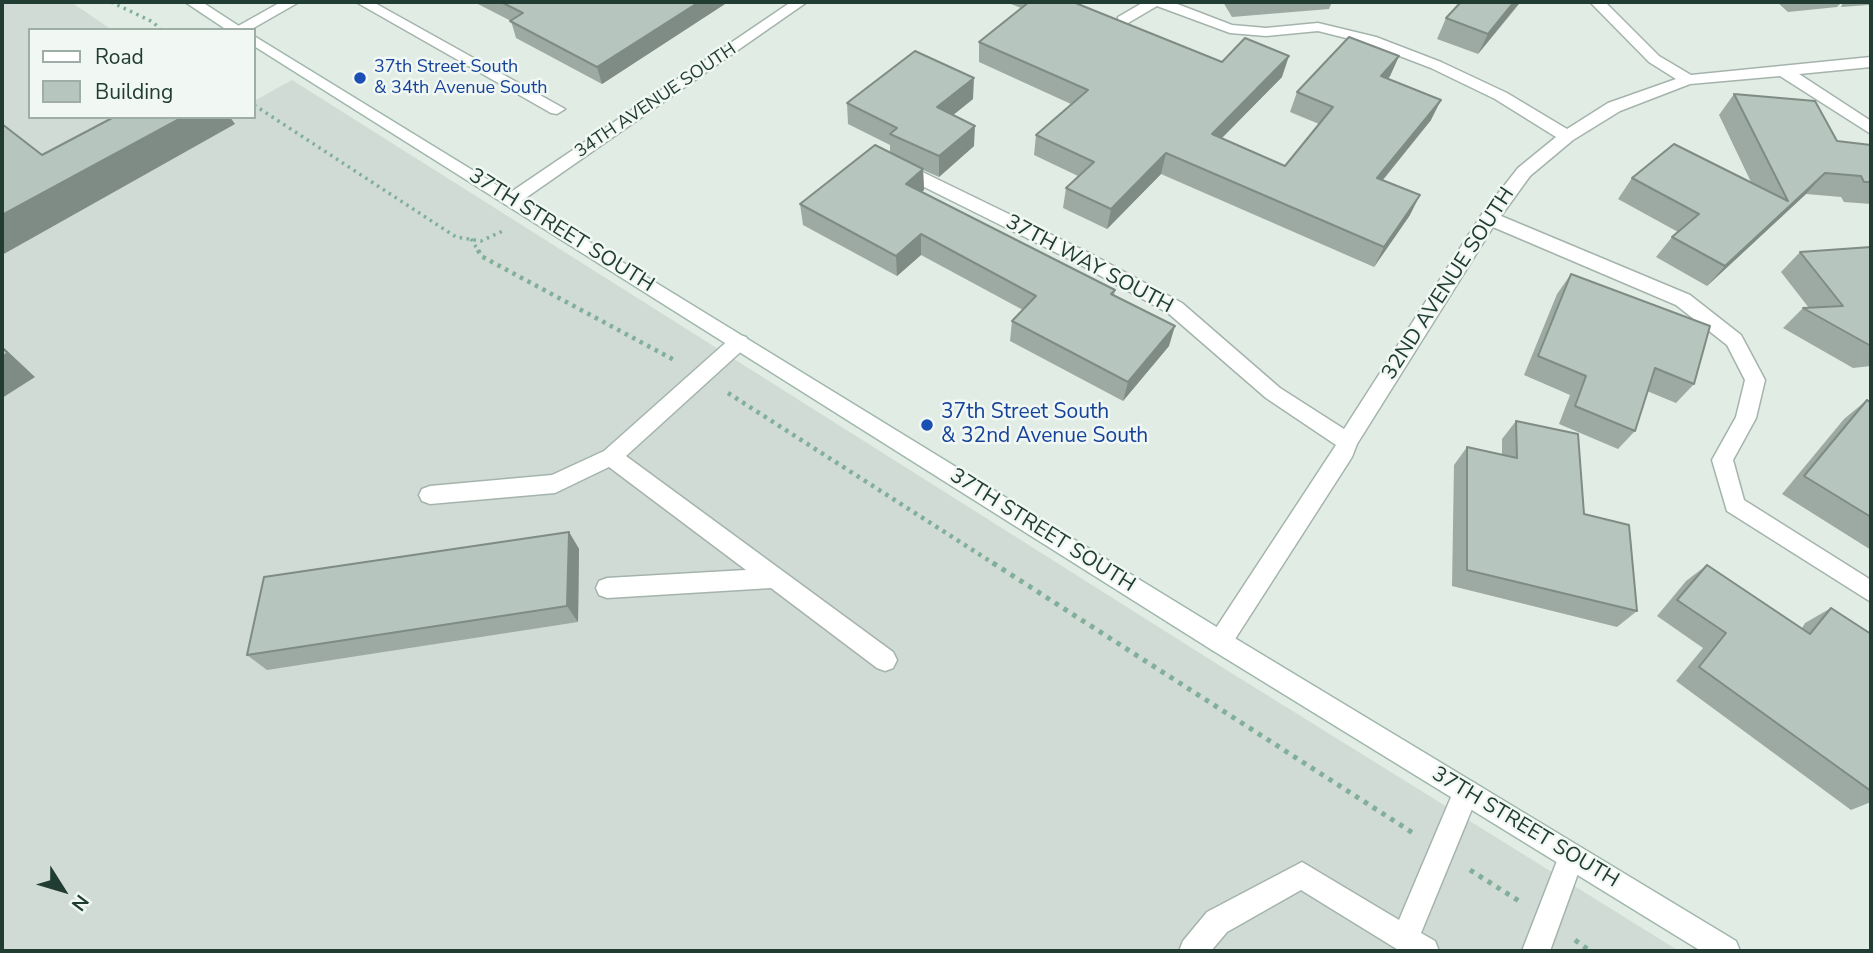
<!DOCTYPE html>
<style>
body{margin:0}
#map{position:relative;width:1873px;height:953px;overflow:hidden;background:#e1ece5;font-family:"Nunito Sans",sans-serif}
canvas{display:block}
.frame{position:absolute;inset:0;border:4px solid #213c32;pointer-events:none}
.legend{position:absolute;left:28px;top:28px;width:228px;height:91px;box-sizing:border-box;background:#f1f8f4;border:2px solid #9eada6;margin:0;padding:9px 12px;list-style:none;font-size:21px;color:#213c32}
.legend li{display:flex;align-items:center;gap:14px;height:35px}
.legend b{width:35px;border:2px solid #9eada6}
.north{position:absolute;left:28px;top:855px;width:70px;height:70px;-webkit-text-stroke:5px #f1f8f4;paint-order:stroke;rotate:127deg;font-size:19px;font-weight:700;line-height:28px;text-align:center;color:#213c32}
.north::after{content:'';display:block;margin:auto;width:24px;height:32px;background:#213c32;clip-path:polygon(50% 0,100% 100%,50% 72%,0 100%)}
</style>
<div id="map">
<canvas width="1873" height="953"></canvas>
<div class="frame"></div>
<ul class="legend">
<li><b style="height:9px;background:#fff"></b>Road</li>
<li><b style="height:19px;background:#b6c6be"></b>Building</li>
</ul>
<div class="north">N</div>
</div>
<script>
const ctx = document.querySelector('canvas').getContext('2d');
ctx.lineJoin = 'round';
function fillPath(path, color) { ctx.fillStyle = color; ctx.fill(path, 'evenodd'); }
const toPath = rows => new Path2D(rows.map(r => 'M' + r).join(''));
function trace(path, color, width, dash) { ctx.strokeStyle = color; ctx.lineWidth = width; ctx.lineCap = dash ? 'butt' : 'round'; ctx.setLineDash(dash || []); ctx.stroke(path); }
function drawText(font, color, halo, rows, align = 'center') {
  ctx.font = font + ' "Nunito Sans",sans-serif'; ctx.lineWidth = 5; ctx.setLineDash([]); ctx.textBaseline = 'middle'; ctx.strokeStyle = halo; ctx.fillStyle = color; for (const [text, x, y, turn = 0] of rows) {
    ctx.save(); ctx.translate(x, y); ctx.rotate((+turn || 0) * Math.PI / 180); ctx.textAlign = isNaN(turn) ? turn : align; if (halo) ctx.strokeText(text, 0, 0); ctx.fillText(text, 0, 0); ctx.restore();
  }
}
const built = toPath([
 [2,2,71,2,112,30,30,30,30,117,254,117,254,101,292,80,1233,674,1679,951,2,951]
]);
const pathFar2 = toPath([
 [111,2,153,22,161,30],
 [254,105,456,237,481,241,505,230],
 [471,239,479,252]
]);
const pathFar1 = toPath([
 [478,250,481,256,676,361],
 [728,393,996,565]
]);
const path = toPath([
 [993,563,1413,833],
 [1470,870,1519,901],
 [1575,940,1590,951]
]);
const lane = toPath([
 [281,2,299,2,250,30,231,30,281,2],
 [356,2,373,2,565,109,557,114,551,113,356,2],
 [739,335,746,337,749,342,746,347,626,456,893,652,897,660,893,668,885,671,877,668,771,588,607,598,599,595,596,588,599,581,607,578,746,570,609,467,555,493,430,504,422,501,419,495,422,489,430,486,552,475,604,451,732,337,739,335],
 [1466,779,1475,783,1479,792,1421,933,1435,941,1439,951,1400,951,1301,890,1227,932,1211,951,1179,951,1183,941,1207,912,1302,862,1399,920,1457,783,1466,779],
 [1571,844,1580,848,1584,857,1550,951,1522,951,1562,848,1571,844]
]);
const street = toPath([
 [791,2,807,2,517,204,505,204,502,200,505,196,791,2],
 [1144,2,1172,2,1232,25,1266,28,1318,23,1376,37,1441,62,1507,93,1567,129,1608,103,1676,79,1649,62,1590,2,1605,2,1659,56,1691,75,1871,57,1871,67,1799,74,1871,121,1871,134,1780,76,1690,84,1620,111,1573,140,1530,176,1501,216,1690,295,1741,335,1765,380,1756,418,1733,460,1744,500,1871,580,1871,602,1727,511,1712,460,1736,417,1745,380,1727,345,1676,305,1493,227,1357,444,1352,457,1228,650,1220,653,1212,650,1208,642,1212,634,1336,445,1266,398,1168,313,1079,264,894,172,894,164,906,164,1091,254,1182,303,1280,388,1344,429,1482,214,1518,168,1556,137,1495,99,1431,68,1366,43,1318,31,1266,36,1230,33,1157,6,1128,23,1118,23,1118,17,1144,2]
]);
const secondary = toPath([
 [185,2,202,2,245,30,227,30,185,2],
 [254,36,1228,634,1736,941,1740,951,1701,951,1212,650,254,46,254,36]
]);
const wall = toPath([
 [474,2,728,2,602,84,516,38,511,21],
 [1006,2,1073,2,1222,62,1282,77,1222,138,1285,166,1319,124,1290,112,1297,92,1399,56,1390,76,1388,79,1431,120,1383,180,1410,215,1374,267,1161,174,1107,229,1063,208,1066,188,1078,176,1034,155,1036,135,1071,104,979,62,979,42,1021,8],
 [1223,2,1332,2,1329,9,1232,17],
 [1777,2,1842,2,1837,7,1788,12],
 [1843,2,1871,2,1871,6,1868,5,1841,7],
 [1520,3,1478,54,1437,39,1446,18],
 [1734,94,1837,141,1871,145,1871,204,1844,202,1841,197,1806,194,1707,286,1656,257,1672,237,1678,232,1618,199,1632,178,1751,182,1719,115],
 [973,99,953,115,974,146,939,177,923,170,924,190,921,192,1115,290,1114,296,1169,346,1123,401,1010,341,1012,321,1023,310,921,255,897,276,803,225,800,204,890,152,890,145,848,124,847,103],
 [1871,247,1871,366,1853,368,1783,328,1803,308,1809,308,1781,272,1800,252],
 [1571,274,1694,384,1676,403,1647,391,1635,431,1618,449,1559,424,1570,395,1524,375,1557,294],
 [1867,400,1871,403,1871,550,1782,494,1844,419],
 [1516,421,1584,514,1637,611,1617,627,1452,586,1454,465,1467,447,1502,455,1502,439],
 [569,532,579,549,578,622,267,670,247,655],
 [1707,565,1802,628,1805,623,1831,608,1871,634,1871,802,1851,810,1676,681,1703,648,1657,616,1686,581]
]);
const shadedWall = toPath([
 [699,2,728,2,602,84,597,67],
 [1514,2,1520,2,1478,54,1488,34],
 [1289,56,1282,77,1206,154,1212,134],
 [1399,56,1390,76,1372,96,1381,76],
 [974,78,973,99,937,128,937,107],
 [1441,100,1431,120,1368,198,1377,178],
 [183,117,230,117,235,124,2,255,2,215],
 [975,126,974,146,939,177,939,156],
 [1166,153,1161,174,1107,229,1111,209],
 [923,169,924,190,906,205,906,184],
 [1825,173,1806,194,1707,286,1725,266],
 [1420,195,1410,215,1374,267,1384,247],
 [921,234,921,255,897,276,896,256],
 [1175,326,1169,346,1123,401,1128,382],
 [2,346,35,377,2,398],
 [569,532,579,549,578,622,567,606]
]);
const building = toPath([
 [501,2,699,2,597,67,510,21,523,13,501,2],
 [1029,2,1073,2,1222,62,1245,38,1289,56,1212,134,1285,166,1333,107,1297,92,1349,37,1399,56,1381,76,1441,100,1377,178,1420,195,1384,247,1166,153,1111,209,1066,188,1094,162,1036,135,1088,90,979,42,1029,2],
 [1461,2,1514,2,1488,34,1446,18,1461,2],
 [915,51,974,78,937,107,975,126,939,156,890,134,897,128,847,103,915,51],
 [1734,94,1815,101,1837,141,1871,145,1871,182,1864,182,1861,176,1825,173,1725,266,1672,237,1699,214,1632,178,1674,144,1788,201,1734,94],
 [114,117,183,117,2,215,2,124,42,155,114,117],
 [875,145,923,169,906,184,1115,290,1111,294,1175,326,1128,382,1012,321,1036,296,921,234,896,256,800,204,875,145],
 [1871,247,1871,346,1803,308,1843,306,1800,252,1871,247],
 [1571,274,1710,326,1694,384,1655,368,1635,431,1575,406,1586,376,1538,356,1571,274],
 [2,348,8,353,2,357,2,348],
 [1867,400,1871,403,1871,517,1804,476,1867,400],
 [1516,421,1578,434,1584,514,1629,525,1637,611,1467,570,1467,447,1517,458,1516,421],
 [569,532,567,606,247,655,264,577,569,532],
 [1707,565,1810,634,1831,608,1871,634,1871,791,1699,667,1726,633,1677,600,1707,565]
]);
const markers = [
 [360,78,7,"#1a4fb4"],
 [927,425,7,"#1a4fb4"]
];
const farTransitnames = [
 ["37th Street South",374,68],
 ["& 34th Avenue South",374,89]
];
const farStreetnames = [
 ["34TH AVENUE SOUTH",656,101,-34]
];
const streetNames = [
 ["37TH STREET SOUTH",561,231,32],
 ["37TH WAY SOUTH",1089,265,28],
 ["32ND AVENUE SOUTH",1449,284,-57],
 ["37TH STREET SOUTH",1042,531,32],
 ["37TH STREET SOUTH",1525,828,31]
];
const transitNames = [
 ["37th Street South",941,413],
 ["& 32nd Avenue South",941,437]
];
fillPath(built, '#cfdbd4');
trace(lane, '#a4b4ac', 3);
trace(street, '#a4b4ac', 3);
trace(secondary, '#9fb7ac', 3);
trace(pathFar2, '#81af9b', 3.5, [2.5, 4.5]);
trace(pathFar1, '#81af9b', 4.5, [3.5, 5]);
trace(path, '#81af9b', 5, [4.5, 6]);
fillPath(lane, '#fff');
fillPath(street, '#fff');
fillPath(secondary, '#fff');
fillPath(wall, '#9daaa3');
fillPath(shadedWall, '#7f8b85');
fillPath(building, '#b6c6be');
trace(building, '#7f8b85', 2);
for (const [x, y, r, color] of markers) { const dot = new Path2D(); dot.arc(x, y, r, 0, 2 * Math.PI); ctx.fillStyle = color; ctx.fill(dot); trace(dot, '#f1f8f4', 2.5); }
drawText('18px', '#164399', '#f1f8f4', farTransitnames, 'left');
drawText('18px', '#213c32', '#f1f8f4', farStreetnames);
drawText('21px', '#213c32', '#f1f8f4', streetNames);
drawText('21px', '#164399', '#f1f8f4', transitNames, 'left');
</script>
